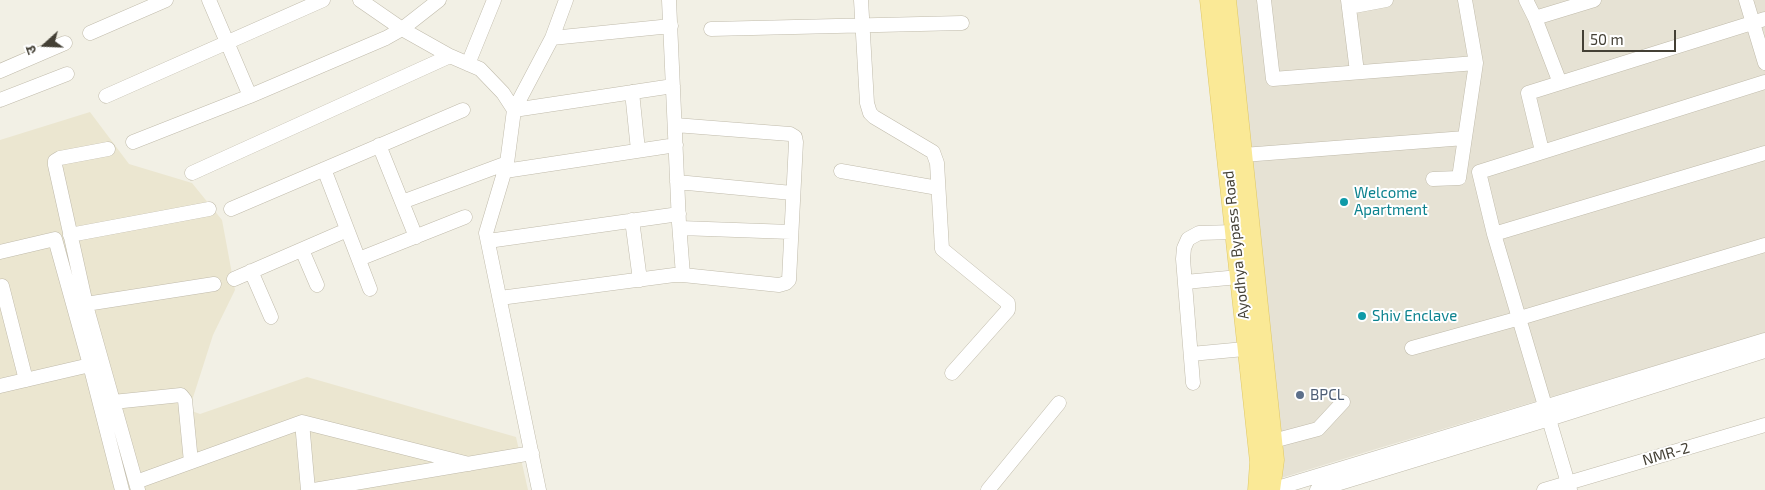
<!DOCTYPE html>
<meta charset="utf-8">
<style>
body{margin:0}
#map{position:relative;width:1765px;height:490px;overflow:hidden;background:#f2f0e5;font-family:"Exo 2","Noto Sans Devanagari",sans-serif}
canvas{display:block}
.north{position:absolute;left:20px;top:20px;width:50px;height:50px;-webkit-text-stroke:4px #fff;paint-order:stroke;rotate:250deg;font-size:14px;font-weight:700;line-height:20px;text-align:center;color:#444035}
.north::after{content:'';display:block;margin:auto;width:18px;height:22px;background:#444035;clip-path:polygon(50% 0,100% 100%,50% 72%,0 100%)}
.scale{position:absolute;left:1582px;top:30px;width:94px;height:22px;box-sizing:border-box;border:2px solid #444035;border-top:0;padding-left:6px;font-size:15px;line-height:18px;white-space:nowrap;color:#444035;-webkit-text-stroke:4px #fff;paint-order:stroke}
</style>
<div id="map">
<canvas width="1765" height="490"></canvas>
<div class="north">उ</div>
<div class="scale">50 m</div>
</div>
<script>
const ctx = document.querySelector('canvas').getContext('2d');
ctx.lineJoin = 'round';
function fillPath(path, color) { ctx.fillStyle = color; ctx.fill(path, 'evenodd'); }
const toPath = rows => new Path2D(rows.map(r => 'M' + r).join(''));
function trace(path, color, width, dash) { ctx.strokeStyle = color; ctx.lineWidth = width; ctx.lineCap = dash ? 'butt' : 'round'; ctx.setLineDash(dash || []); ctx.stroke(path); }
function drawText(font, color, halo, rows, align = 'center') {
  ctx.font = font + ' "Exo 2",sans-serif'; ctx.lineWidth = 4; ctx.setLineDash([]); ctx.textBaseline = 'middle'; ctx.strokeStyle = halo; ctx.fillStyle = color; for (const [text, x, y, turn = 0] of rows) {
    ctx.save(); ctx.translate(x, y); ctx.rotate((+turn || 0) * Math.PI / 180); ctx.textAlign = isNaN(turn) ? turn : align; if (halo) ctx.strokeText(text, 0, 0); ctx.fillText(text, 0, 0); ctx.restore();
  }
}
const residential = toPath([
 [1225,0,1765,0,1765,333,1376,449,1278,479]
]);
const education = toPath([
 [90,112,129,164,192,183,222,220,235,290,213,335,189,410,200,414,307,377,516,437,528,490,0,490,0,140]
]);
const minor = toPath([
 [209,0,250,96,386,38,402,29,439,0],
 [360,0,402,29,450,56,480,69,503,93,514,110,507,163,486,233,539,490],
 [669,0,679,223,683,275],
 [861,0,867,103,870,113,874,117,933,152,937,163,942,249,1008,303,1008,310,952,373],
 [1264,0,1273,79,1476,63],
 [1348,0,1357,72],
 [1526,0,1535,18,1560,83],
 [1746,0,1765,63],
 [1349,7,1386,0],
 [1535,18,1594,0],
 [711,29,962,23],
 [90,33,166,0],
 [552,38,671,26],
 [468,64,494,0],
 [0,71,65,43],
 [632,92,638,150],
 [106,96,323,0],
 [0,100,67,74],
 [514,110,673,86],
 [514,110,552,38,566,0],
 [133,142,250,96],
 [379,145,416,237],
 [108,149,60,158,55,161,55,165,87,309,138,490],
 [1542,151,1528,93,1765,19],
 [1243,155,1465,138],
 [324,169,370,289],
 [505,171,676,145],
 [841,171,938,188],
 [192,173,450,56],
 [1433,179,1459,178,1476,63,1465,0],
 [677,182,792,193],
 [402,202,507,163],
 [231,209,463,110],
 [632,220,640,280],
 [680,228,791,232],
 [1494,234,1765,153],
 [70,235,209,209],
 [488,241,679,214],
 [302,250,317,285],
 [0,252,55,239,90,365,122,490],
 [359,259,465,217],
 [251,271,271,317],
 [234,279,347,230],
 [1185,282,1239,277],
 [2,286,26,380],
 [500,298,674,275,683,275,779,285,786,283,789,280,796,142,795,137,790,134,675,125],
 [86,304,214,284],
 [1412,348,1520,318,1765,245],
 [1191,354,1255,348],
 [1193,383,1183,259,1184,248,1188,239,1199,233,1234,232],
 [0,386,90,365],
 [113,402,181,395,185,400,191,462],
 [302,422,308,490],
 [1273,441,1318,429,1343,402],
 [136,482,302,422,469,464],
 [314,490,532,453],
 [988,490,1059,403],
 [1271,490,1765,340],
 [1317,490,1549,419,1765,351],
 [1544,490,1765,425],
 [1570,490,1494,234,1479,172,1765,82]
]);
const major = toPath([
 [1209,0,1259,462,1257,490],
 [1227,0,1275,460,1271,490]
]);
const markers = [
 [1344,202,5,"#0f9aa8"],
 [1362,316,5,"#0f9aa8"],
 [1300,395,5,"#5c6f8a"]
];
const cultureNames = [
 ["Welcome",1354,193],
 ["Apartment",1354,210],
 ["Shiv Enclave",1372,316]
];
const streetNames = [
 ["Ayodhya Bypass Road",1236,245,-96],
 ["NMR-2",1666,454,-16]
];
const serviceNames = [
 ["BPCL",1310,395]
];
fillPath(residential, '#e6e2d4');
fillPath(education, '#ebe6d0');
trace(minor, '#c0bbab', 15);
trace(major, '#dfc866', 19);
trace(minor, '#fff', 14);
trace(major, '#fae996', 18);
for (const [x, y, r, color] of markers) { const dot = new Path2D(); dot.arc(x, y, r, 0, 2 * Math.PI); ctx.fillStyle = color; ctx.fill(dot); trace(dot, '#fff', 2); }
drawText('15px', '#0d838f', '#fff', cultureNames, 'left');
drawText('15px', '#444035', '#fff', streetNames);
drawText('15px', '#4e5e75', '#fff', serviceNames, 'left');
</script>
